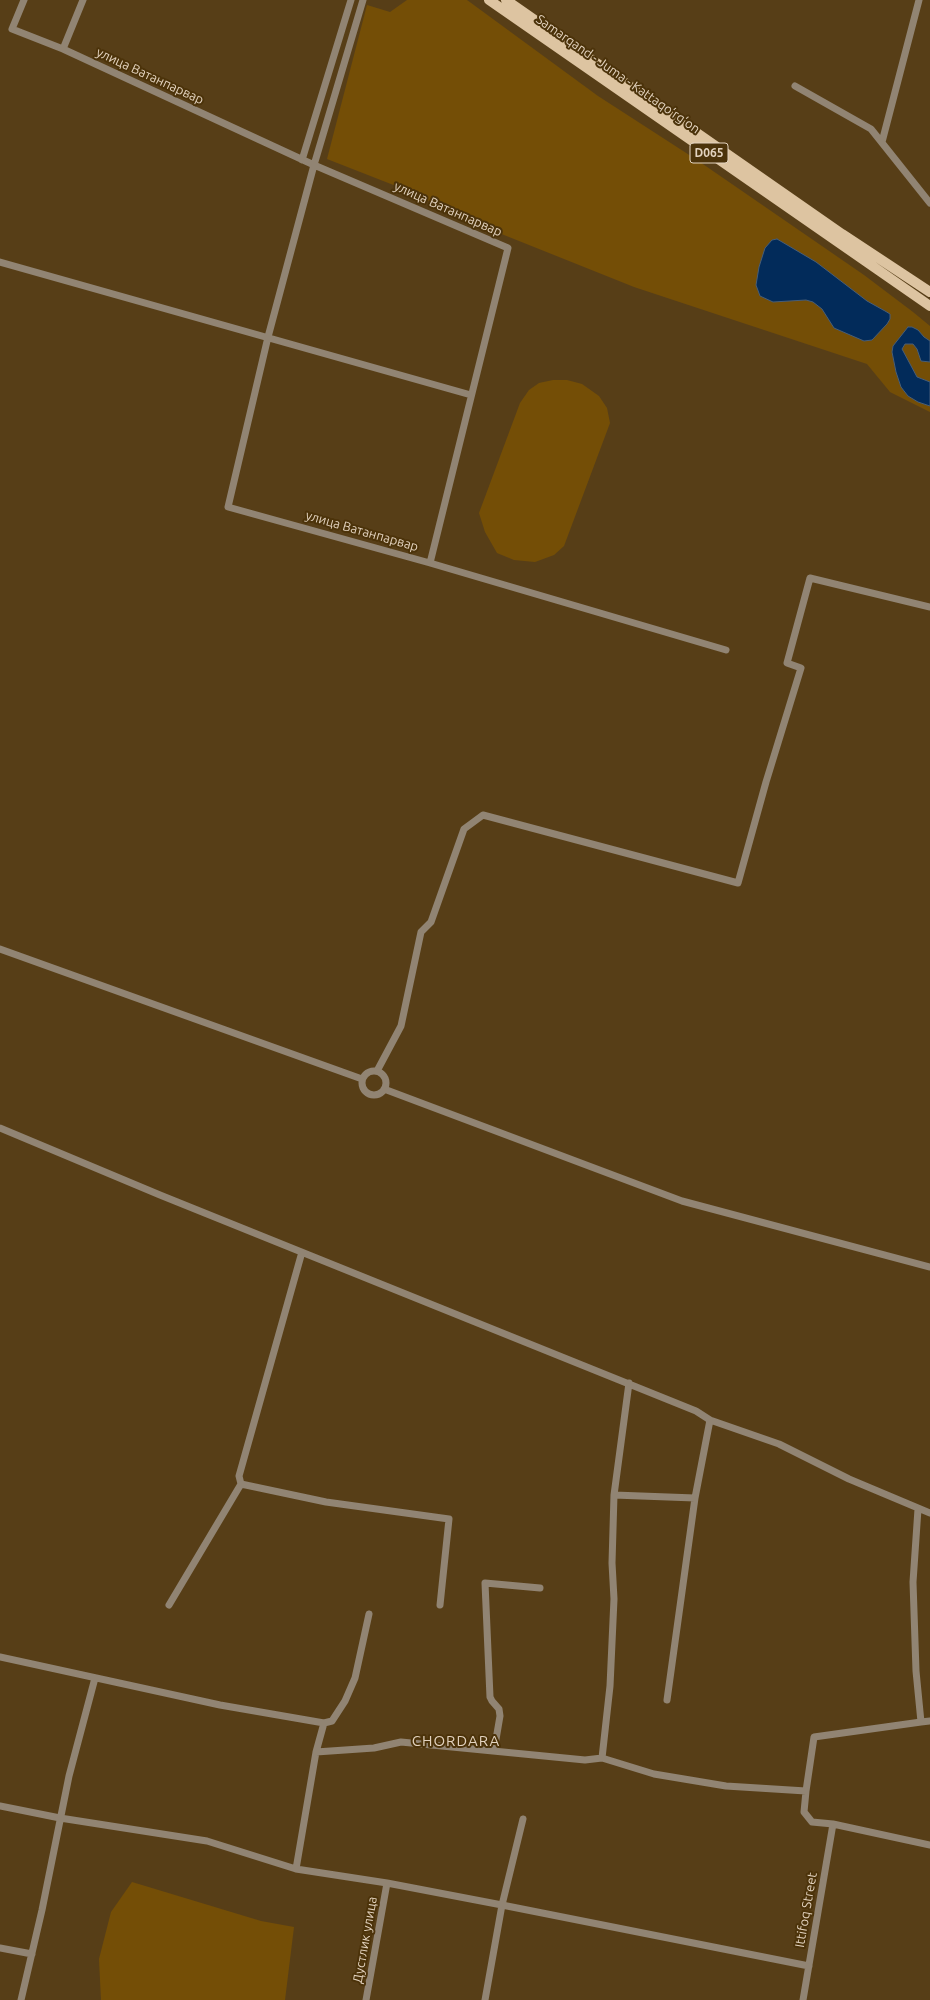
<!DOCTYPE html>
<meta charset="utf-8">
<style>
body{margin:0}
canvas{display:block;background:#573e17}
</style>
<canvas width="930" height="2000"></canvas>
<script>
const ctx = document.querySelector('canvas').getContext('2d');
ctx.lineJoin = 'round';
function fillPath(path, color) { ctx.fillStyle = color; ctx.fill(path, 'evenodd'); }
const toPath = rows => new Path2D(rows.map(r => 'M' + r).join(''));
function trace(path, color, width, dash) { ctx.strokeStyle = color; ctx.lineWidth = width; ctx.lineCap = dash ? 'butt' : 'round'; ctx.setLineDash(dash || []); ctx.stroke(path); }
function drawText(font, color, halo, rows, align = 'center') {
  ctx.font = font + ' Ubuntu,sans-serif'; ctx.lineWidth = 4; ctx.setLineDash([]); ctx.textBaseline = 'middle'; ctx.strokeStyle = halo; ctx.fillStyle = color; for (const [text, x, y, turn = 0] of rows) {
    ctx.save(); ctx.translate(x, y); ctx.rotate((+turn || 0) * Math.PI / 180); ctx.textAlign = isNaN(turn) ? turn : align; if (halo) ctx.strokeText(text, 0, 0); ctx.fillText(text, 0, 0); ctx.restore();
  }
}
const green = toPath([
 [407,0,467,0,598,96,697,160,864,275,913,312,930,326,930,412,890,392,867,364,634,287,504,235,396,186,327,159,367,5,390,12],
 [553,380,567,380,582,384,599,396,607,408,610,423,564,546,554,555,535,562,514,560,497,553,485,532,479,513,520,403,529,390,539,383],
 [132,1882,261,1921,294,1927,285,2000,101,2000,99,1959,111,1912]
]);
const water = toPath([
 [777,239,816,262,867,301,885,311,890,314,890,319,887,324,872,340,864,341,834,328,822,309,813,302,806,300,773,302,760,296,756,285,759,267,765,248,772,240,777,239],
 [908,327,912,327,918,330,924,337,930,341,930,362,921,361,917,349,913,344,905,344,902,349,917,377,930,382,930,406,918,402,908,396,901,387,896,372,892,352,893,346,908,327]
]);
const minor = toPath([
 [24,0,12,29,63,49,314,165,268,337,228,507,430,563,508,248,314,165,363,0],
 [63,49,83,0],
 [795,86,871,129,930,203],
 [882,142,919,0],
 [302,160,351,0],
 [0,262,471,395],
 [430,563,726,650],
 [0,949,362,1079],
 '362 1083a12 12 0 1 1 24 0a12 12 0 1 1-24 0Z',
 [377,1071,401,1026,421,932,431,922,464,829,483,815,738,883,766,782,801,668,787,663,810,578,930,607],
 [384,1089,682,1201,930,1267],
 [0,1128,160,1195,696,1411,710,1420],
 [241,1484,326,1502,449,1519,440,1605],
 [614,1495,629,1383],
 [169,1605,241,1484,239,1476,302,1252],
 [0,1657,220,1705,324,1723,316,1752,374,1748,401,1742,585,1760,602,1758,610,1686,614,1599,612,1563,614,1495,695,1498],
 [667,1700,695,1498,710,1420,779,1444,849,1479,930,1513],
 [921,1722,930,1721],
 [324,1723,332,1721,345,1701,355,1678,369,1614],
 [494,1751,500,1716,499,1709,492,1701,490,1697,485,1583,540,1588],
 [602,1758,654,1774,726,1786,806,1791,804,1812,812,1822,833,1824,930,1845],
 [806,1791,814,1737,921,1722,916,1671,913,1582,918,1509],
 [0,1806,60,1818,207,1841,296,1869,387,1883,502,1905,809,1966],
 [296,1869,316,1752],
 [0,1948,32,1954],
 [21,2000,42,1910,69,1776,95,1678],
 [366,2000,387,1883],
 [485,2000,502,1905,523,1819],
 [803,2000,833,1824]
]);
const major = toPath([
 [489,0,930,306],
 [506,0,842,234,930,292]
]);
const shields = [
 [709,153,38]
];
const shieldNames = [
 ["D065",709,153]
];
const streetNames = [
 ["Samarqand - Juma - Kattaqo‘rg‘on",618,74,35],
 ["улица Ватанпарвар",150,76,25],
 ["улица Ватанпарвар",448,209,24],
 ["улица Ватанпарвар",362,531,16],
 ["Ittifoq Street",806,1910,-80],
 ["Дустлик улица",365,1940,-80]
];
const quarterNames = [
 ["CHORDARA",456,1741]
];
fillPath(green, '#744e06');
fillPath(water, '#022b5a');
trace(water, '#465d78', 1);
trace(minor, '#918473', 7);
trace(major, '#ddc4a1', 10);
for (const [x, y, w] of shields) { const box = new Path2D(); box.roundRect(x - w / 2, y - 10, w, 20, 3); ctx.fillStyle = '#4c330a'; ctx.fill(box); trace(box, '#e3d3bf', 1); }
drawText('bold 12px', '#e3d3bf', null, shieldNames);
drawText('13px', '#e3d3bf', '#4c330a', streetNames);
ctx.letterSpacing = '1px';
drawText('15px', '#e3d3bf', '#4c330a', quarterNames);
ctx.letterSpacing = '0px';
</script>
